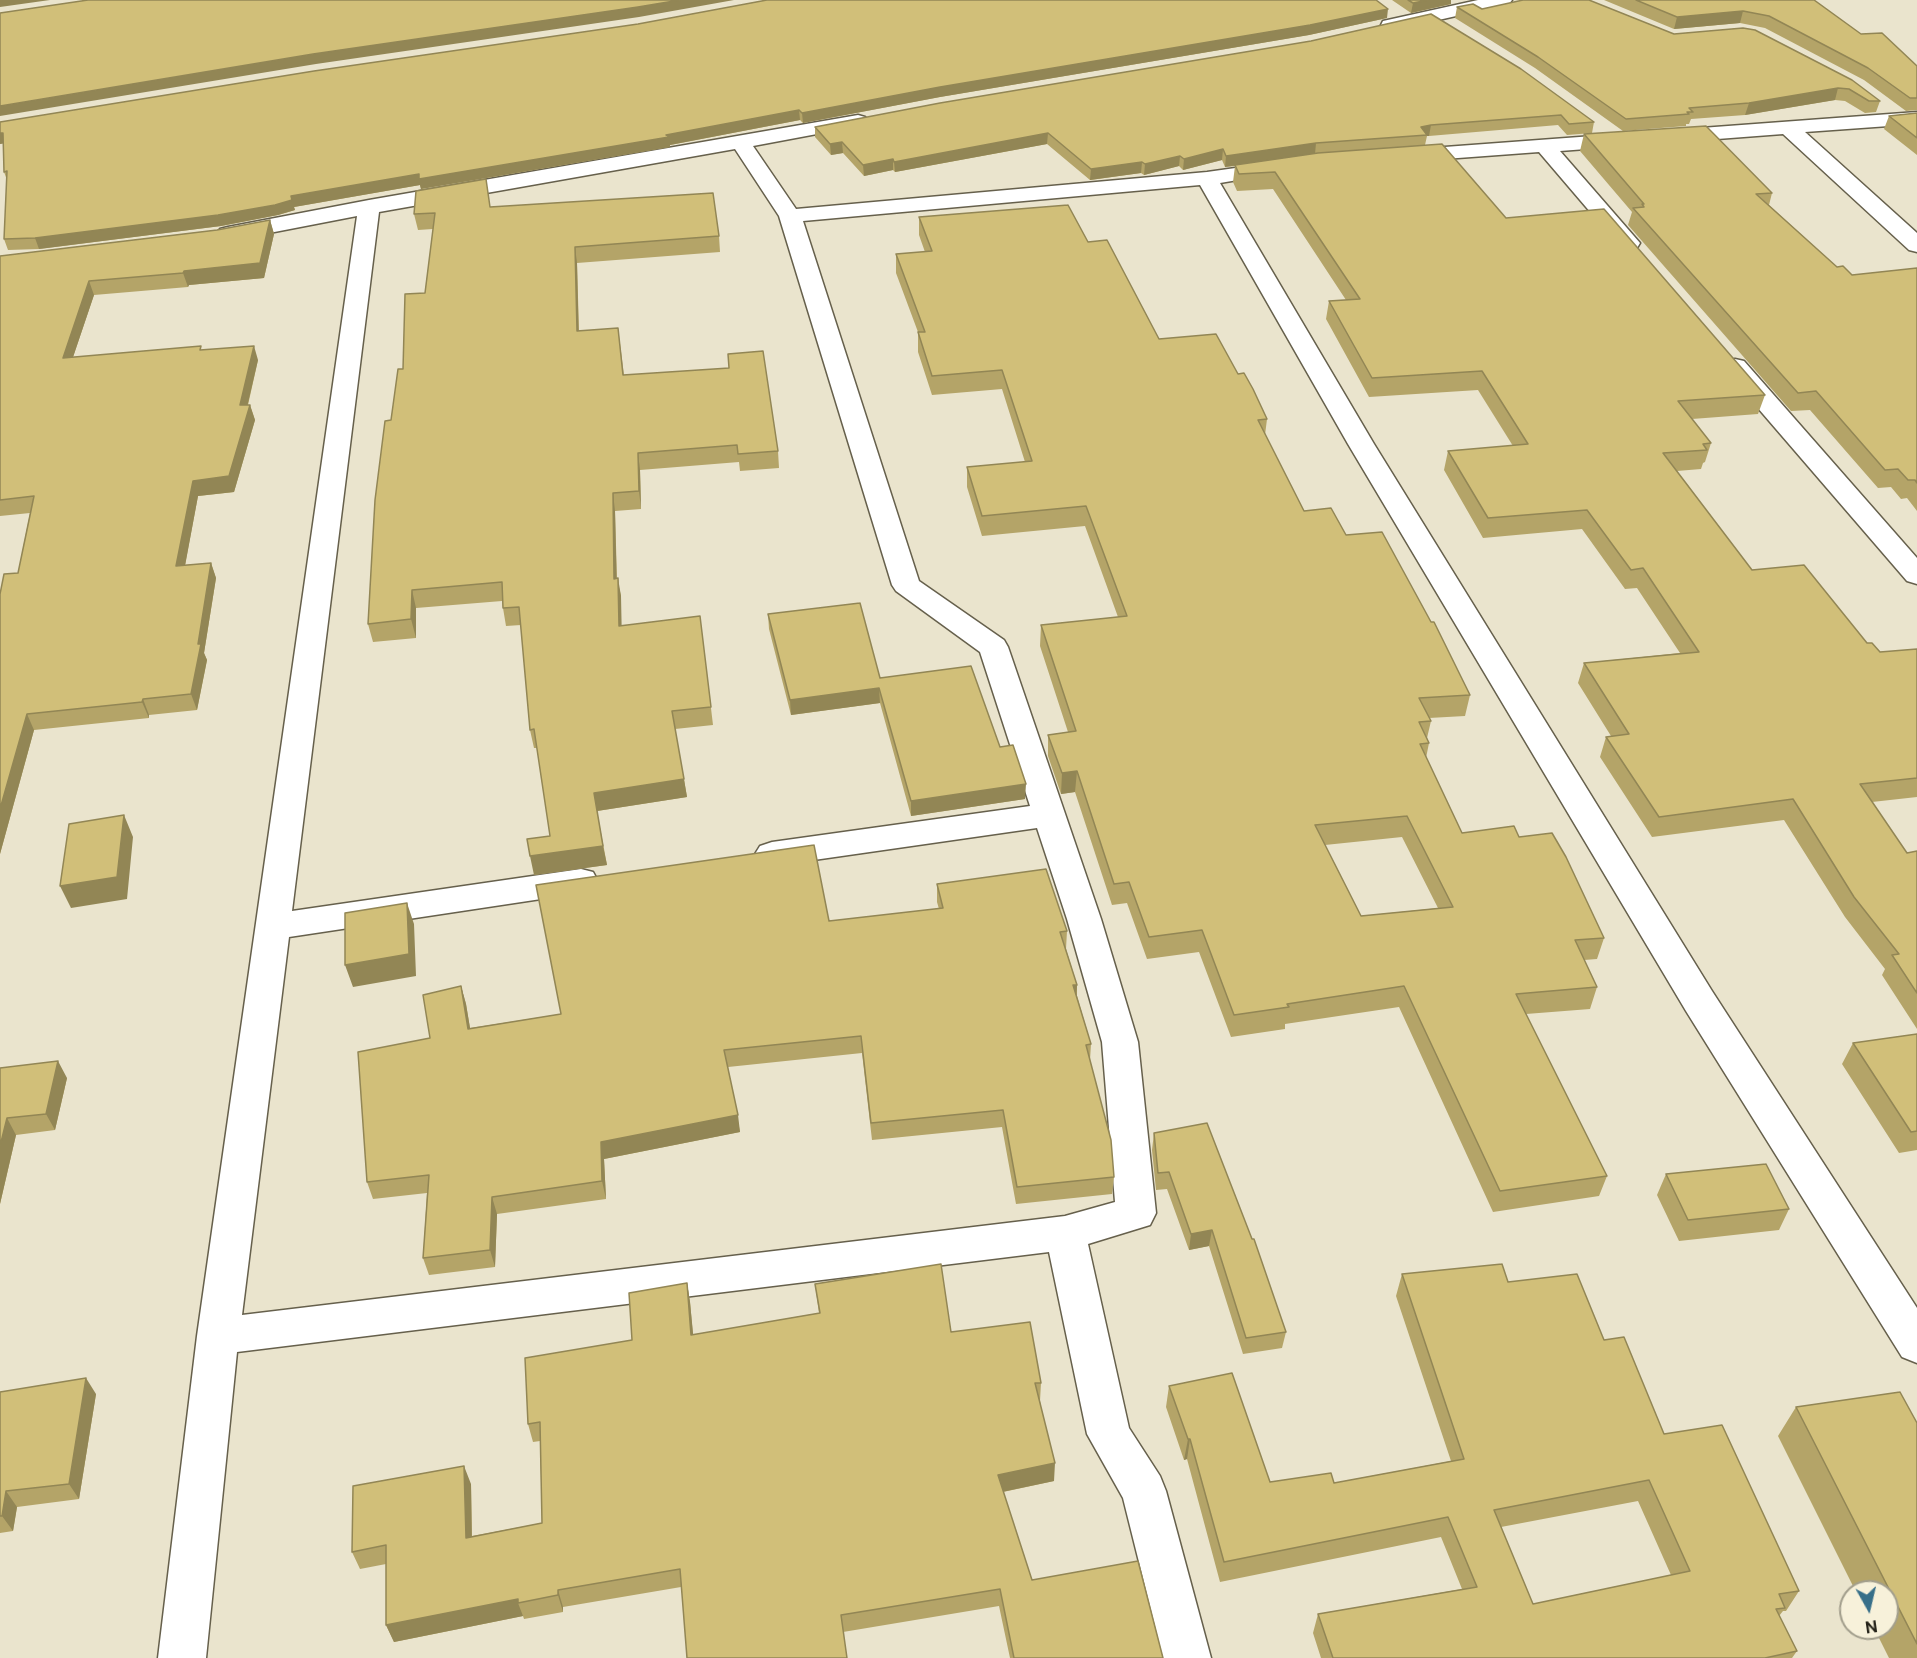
<!DOCTYPE html>
<style>
body{margin:0}
#map{position:relative;width:1917px;height:1658px;overflow:hidden;background:#eae4cd;font-family:"Public Sans",sans-serif}
canvas{display:block}
.north{position:absolute;left:1839px;top:1580px;width:60px;height:60px;box-sizing:border-box;background:#f7f1da;border:2px solid #a29e8c;border-radius:50%;rotate:172deg;font-size:16px;font-weight:700;line-height:24px;text-align:center;color:#232118}
.north::after{content:'';display:block;margin:auto;width:21px;height:27px;background:#376f89;clip-path:polygon(50% 0,100% 100%,50% 72%,0 100%)}
</style>
<div id="map">
<canvas width="1917" height="1658"></canvas>
<div class="north">N</div>
</div>
<script>
const ctx = document.querySelector('canvas').getContext('2d');
ctx.lineJoin = 'round';
const toPath = rows => new Path2D(rows.map(r => 'M' + r).join(''));
function trace(path, color, width, dash) { ctx.strokeStyle = color; ctx.lineWidth = width; ctx.lineCap = dash ? 'butt' : 'round'; ctx.setLineDash(dash || []); ctx.stroke(path); }
function fillPath(path, color) { ctx.fillStyle = color; ctx.fill(path, 'evenodd'); }
const street = toPath([
 [1478,0,1512,0,1509,4,1390,31,1383,29,1381,25,1383,21,1478,0],
 [1917,112,1917,124,1805,132,1917,233,1917,252,1909,250,1783,134,1560,151,1640,243,1637,248,1629,250,1621,248,1539,152,1404,162,1397,160,1394,156,1397,152,1404,150,1917,112],
 [858,115,865,117,868,121,865,125,753,146,796,209,1207,172,1278,162,1285,164,1289,168,1285,172,1220,183,1374,444,1712,991,1917,1308,1917,1363,1902,1357,1686,1011,1348,444,1200,185,803,221,919,581,1004,640,1008,647,1101,919,1138,1042,1156,1213,1150,1225,1088,1244,1129,1428,1160,1476,1166,1491,1211,1658,1163,1658,1123,1498,1087,1434,1049,1252,237,1352,206,1658,158,1658,197,1336,357,216,228,241,220,239,217,234,220,229,228,227,369,200,858,115],
 [735,149,779,216,892,585,896,591,980,652,1030,806,772,842,760,846,755,854,760,862,772,866,1037,828,1067,919,1102,1042,1115,1202,1065,1216,242,1315,289,937,581,893,593,890,598,881,593,872,581,869,292,911,379,212,735,149],
 [1735,359,1744,361,1917,558,1917,584,1907,581,1726,371,1723,366,1726,361,1735,359]
]);
const wall = toPath([
 [1392,0,1451,0,1451,4,1411,13],
 [1604,0,1814,0,1861,34,1911,62,1917,66,1917,110,1906,111,1864,80,1765,28,1740,23,1674,29],
 [1457,7,1674,34,1743,28,1880,101,1876,112,1865,113,1845,101,1835,100,1745,115,1691,119,1689,124,1686,124,1686,126,1623,131,1535,68,1455,18],
 [1387,18,1309,35,940,97,803,123,800,120,670,145,670,147,421,189,420,185,294,207,295,210,278,215,221,226,39,249,8,250,4,239,7,180,4,172,3,143,0,144,0,122],
 [1311,41,1594,122,1592,133,1567,135,1558,125,1429,136,1427,136,1425,145,1506,218,1765,395,1758,414,1692,419,1711,443,1705,462,1703,463,1701,469,1677,471,1752,570,1880,652,1917,649,1917,797,1872,802,1907,853,1917,851,1917,1029,1882,975,1885,969,1845,917,1784,820,1652,837,1600,757,1606,737,1611,736,1578,683,1584,663,1680,653,1637,588,1625,589,1582,529,1483,538,1444,470,1448,451,1513,446,1478,390,1369,397,1326,319,1329,301,1346,300,1273,189,1237,191,1233,182,1235,166,1225,167,1222,160,1183,170,1179,166,1144,175,1141,173,1090,180,1047,144,895,172,893,170,864,176,843,153,831,155,815,137,815,127],
 [1917,113,1917,155,1884,129,1889,116],
 [1584,134,1772,193,1769,205,1837,267,1852,275,1917,268,1917,511,1907,498,1901,499,1891,487,1878,488,1810,410,1791,411,1628,225,1632,212,1580,151],
 [490,207,719,236,720,252,577,263,579,331,618,328,624,375,778,451,779,468,740,471,739,462,640,470,641,509,615,511,617,579,621,596,621,626,700,616,713,725,675,729,687,797,597,811,607,865,534,875,550,836,537,748,534,748,530,730,521,625,506,626,503,608,502,601,416,608,416,638,373,642,368,624,391,420,403,369,425,293,433,229,418,230,414,214],
 [919,217,1088,242,1159,339,1238,374,1267,419,1265,435,1304,511,1346,535,1470,695,1465,716,1429,718,1431,721,1427,738,1429,743,1426,758,1462,833,1519,837,1604,938,1597,959,1584,960,1597,987,1590,1009,1526,1014,1607,1176,1599,1196,1493,1212,1399,1007,1285,1024,1285,1029,1231,1037,1199,952,1147,959,1127,903,1112,905,1075,792,1061,794,1048,756,1048,735,1068,732,1040,646,1041,625,1118,617,1085,526,982,536,967,487,967,467,1025,462,1002,389,932,395,918,352,918,332,896,273,896,254,925,252,919,235],
 [1402,837,1438,908,1361,916,1325,845],
 [270,220,274,234,264,278,189,285,188,287,94,295,73,357,202,350,258,360,248,405,250,405,255,420,234,492,198,496,185,565,211,563,216,578,204,653,207,660,197,710,149,715,149,718,34,730,0,854,0,594,18,573,30,513,0,516,0,256,217,230],
 [768,614,1000,747,1025,799,911,816,880,703,791,715,769,629],
 [937,884,1067,931,1066,949,1077,985,1077,996,1091,1044,1090,1060,1114,1177,1112,1194,1016,1204,1002,1127,872,1140,862,1053,728,1067,740,1132,604,1159,606,1199,497,1214,495,1267,429,1275,423,1258,427,1193,373,1199,367,1182,430,1038,461,986,466,1004,470,1028,561,1014,829,921,939,909,937,902],
 [1917,1034,1917,1150,1899,1153,1842,1064,1853,1043],
 [0,1068,67,1078,55,1130,16,1135,0,1204],
 [1154,1133,1286,1332,1282,1348,1243,1354,1209,1246,1189,1250,1167,1189,1156,1190,1152,1150],
 [1666,1174,1789,1209,1779,1230,1679,1241,1657,1195],
 [1402,1274,1508,1282,1604,1340,1664,1434,1799,1591,1786,1611,1783,1611,1779,1616,1797,1651,1792,1658,1321,1658,1313,1633,1318,1614,1462,1589,1441,1537,1220,1582,1187,1459,1184,1460,1166,1407,1169,1386,1270,1482,1334,1483,1451,1461,1396,1296],
 [1638,1501,1671,1575,1533,1604,1501,1527],
 [687,1283,690,1302,693,1335,819,1313,815,1284,951,1332,1041,1383,1040,1401,1054,1481,1003,1492,1032,1580,1163,1658,1010,1658,999,1606,843,1632,681,1587,563,1607,563,1612,524,1619,523,1616,394,1642,386,1625,386,1564,360,1569,352,1552,471,1484,472,1536,542,1523,540,1441,533,1442,528,1424,632,1340],
 [0,1392,96,1394,79,1499,17,1507,13,1531,0,1533],
 [1796,1407,1917,1423,1917,1658,1889,1658,1874,1628,1887,1628,1887,1592,1856,1592,1778,1436]
]);
const shadedWall = toPath([
 [0,0,50,0,0,7],
 [680,0,734,0,639,17,316,64,0,116,0,106,313,54],
 [1428,0,1451,0,1451,4,1411,13,1413,3],
 [1388,9,1387,18,1309,35,940,97,803,123,802,113,940,87],
 [1743,11,1740,23,1674,29,1677,17],
 [1838,88,1835,100,1745,115,1749,103],
 [799,110,800,120,670,145,670,147,421,189,420,185,294,207,295,210,278,215,221,226,39,249,35,238,291,196,419,174,666,135],
 [1431,125,1429,136,1427,136,1427,135,1421,127],
 [0,133,3,133,7,143,0,144],
 [1048,133,1047,144,895,172,894,162],
 [842,142,843,153,831,155,830,144],
 [1316,143,1315,154,1225,167,1226,156],
 [1223,149,1222,160,1183,170,1184,159],
 [1180,156,1179,166,1144,175,1145,164],
 [893,159,893,170,864,176,863,165],
 [1142,162,1141,173,1090,180,1091,169],
 [270,220,274,234,264,278,189,285,188,287,183,273,184,271],
 [575,247,577,263,579,348,577,331],
 [89,281,94,295,68,372,63,358],
 [254,346,258,360,244,420,240,405],
 [250,405,255,420,234,492,198,496,182,582,176,566,193,481],
 [638,453,640,470,641,509,639,491],
 [613,493,615,511,617,597,614,579],
 [211,563,216,578,204,653,207,660,197,710,191,694,198,644],
 [618,578,621,596,622,644,619,626],
 [412,590,416,608,416,638,411,619],
 [879,688,880,703,791,715,790,700],
 [143,699,149,715,149,718,142,702],
 [27,714,34,730,0,854,0,809],
 [1077,771,1075,792,1061,794,1062,773],
 [684,779,687,797,597,811,594,793],
 [1026,784,1025,799,911,816,911,801],
 [124,815,133,837,127,899,71,908,60,886],
 [603,846,607,865,534,875,530,856],
 [407,903,414,924,416,976,353,987,345,965],
 [1073,985,1077,985,1076,1002],
 [461,986,466,1004,473,1046,468,1029],
 [58,1061,67,1078,55,1130,46,1114],
 [738,1115,740,1132,604,1159,606,1199,602,1181,601,1142],
 [7,1118,16,1135,0,1204,0,1146],
 [492,1197,497,1214,495,1267,490,1250],
 [1212,1230,1209,1246,1189,1250,1191,1234],
 [687,1283,690,1302,695,1354,691,1335],
 [86,1378,96,1394,79,1499,69,1484],
 [1188,1439,1190,1439,1187,1459,1184,1460],
 [1055,1463,1054,1481,997,1493,998,1475],
 [464,1466,471,1484,472,1555,466,1538],
 [6,1491,17,1507,13,1531,2,1516],
 [558,1590,563,1607,563,1612,558,1595],
 [518,1599,518,1603,523,1616,394,1642,386,1625]
]);
const building = toPath([
 [88,0,680,0,638,7,313,54,0,106,0,13,88,0],
 [767,0,1376,0,1388,9,1310,25,940,87,802,113,799,110,666,135,669,137,419,179,419,174,291,196,292,200,275,205,218,215,35,238,4,239,7,171,4,172,3,133,0,133,0,122,314,71,638,24,767,0],
 [1408,0,1428,0,1413,3,1408,0],
 [1523,0,1589,0,1674,34,1743,28,1755,30,1852,80,1880,101,1869,101,1849,89,1838,88,1749,103,1689,108,1693,112,1687,112,1689,114,1626,119,1538,57,1457,7,1473,4,1482,9,1523,0],
 [1636,0,1814,0,1861,34,1882,33,1917,66,1917,98,1910,98,1868,68,1769,16,1743,11,1677,17,1636,0],
 [1431,14,1521,69,1594,122,1569,124,1561,115,1431,125,1421,127,1427,135,1316,143,1226,156,1223,149,1184,159,1180,156,1145,164,1142,162,1091,169,1048,133,894,162,893,159,863,165,842,142,830,144,815,127,940,103,1311,41,1431,14],
 [1917,113,1917,138,1889,116,1917,113],
 [1706,126,1772,193,1756,194,1837,267,1843,266,1852,275,1917,268,1917,483,1915,480,1908,480,1898,469,1885,470,1816,391,1798,393,1633,208,1644,207,1642,204,1644,204,1584,134,1706,126],
 [1442,144,1506,218,1604,209,1765,395,1678,401,1711,443,1703,444,1707,450,1663,453,1752,570,1804,565,1867,643,1872,643,1880,652,1917,649,1917,778,1860,784,1907,853,1917,851,1917,993,1892,955,1899,954,1854,897,1793,799,1659,817,1606,737,1629,734,1584,663,1699,652,1643,568,1631,570,1587,510,1488,518,1448,451,1528,444,1482,371,1372,378,1329,301,1360,299,1275,172,1239,174,1235,165,1318,153,1442,144],
 [486,179,490,207,713,193,719,236,575,247,577,331,618,328,623,375,729,368,728,354,763,351,778,451,738,454,737,445,638,453,639,491,613,493,614,579,618,578,619,626,700,616,711,707,672,711,684,779,594,793,603,846,530,856,527,839,550,836,534,729,530,730,519,607,503,608,502,582,412,590,411,619,368,624,375,500,385,421,391,420,398,369,403,369,405,294,425,293,435,213,414,214,416,191,486,179],
 [1068,205,1088,242,1107,240,1159,339,1216,334,1238,374,1244,373,1253,389,1267,419,1258,420,1304,511,1331,508,1346,535,1382,532,1431,622,1434,622,1470,695,1419,698,1431,721,1419,722,1429,743,1420,744,1462,833,1514,826,1519,837,1552,833,1566,857,1604,938,1575,940,1597,987,1516,994,1607,1176,1500,1191,1404,986,1287,1004,1289,1007,1234,1015,1202,930,1149,937,1129,882,1114,884,1077,771,1062,773,1048,735,1076,731,1041,625,1127,616,1086,506,982,516,967,467,1032,461,1002,370,932,376,918,332,925,332,896,254,932,251,919,217,1068,205],
 [1407,816,1453,907,1361,916,1315,825,1407,816],
 [270,220,260,263,184,271,183,273,89,281,63,358,201,346,200,350,254,346,240,405,250,405,229,476,193,481,176,566,211,563,198,644,201,644,191,694,143,699,142,702,27,714,0,809,0,594,4,574,18,573,34,496,0,500,0,256,217,230,270,220],
 [860,603,880,678,971,666,1000,747,1013,745,1026,784,911,801,879,688,790,700,768,614,860,603],
 [124,815,117,877,60,886,69,824,124,815],
 [814,845,829,921,943,908,937,884,1046,869,1067,931,1060,932,1077,985,1073,985,1091,1044,1086,1045,1111,1140,1114,1177,1017,1187,1003,1110,871,1123,861,1036,724,1050,738,1115,601,1142,602,1181,492,1197,490,1250,423,1258,429,1175,367,1182,358,1052,430,1038,423,995,461,986,468,1029,561,1014,536,885,814,845],
 [407,903,409,954,345,965,345,913,407,903],
 [1917,1034,1917,1131,1911,1132,1853,1043,1917,1034],
 [58,1061,46,1114,7,1118,0,1146,0,1068,58,1061],
 [1207,1123,1252,1239,1254,1239,1286,1332,1246,1338,1212,1230,1191,1234,1169,1172,1158,1173,1154,1133,1207,1123],
 [1766,1164,1789,1209,1688,1220,1666,1174,1766,1164],
 [941,1264,951,1332,1030,1322,1041,1383,1035,1383,1055,1463,998,1475,1032,1580,1138,1561,1163,1658,1014,1658,1000,1589,841,1615,847,1658,687,1658,680,1569,558,1590,558,1595,518,1603,518,1599,386,1625,386,1545,352,1552,353,1486,464,1466,466,1538,542,1523,540,1422,528,1424,525,1358,632,1340,629,1293,687,1283,691,1335,820,1313,815,1284,941,1264],
 [1502,1264,1508,1282,1577,1274,1604,1340,1624,1337,1664,1434,1722,1425,1799,1591,1779,1594,1785,1608,1776,1609,1797,1651,1765,1658,1333,1658,1318,1614,1477,1587,1448,1517,1224,1562,1190,1439,1188,1439,1169,1386,1232,1373,1270,1482,1331,1473,1334,1483,1464,1459,1402,1274,1502,1264],
 [1649,1480,1690,1571,1533,1604,1494,1510,1649,1480],
 [86,1378,69,1484,6,1491,2,1516,0,1516,0,1392,86,1378],
 [1900,1392,1917,1423,1917,1644,1796,1407,1900,1392]
]);
trace(street, '#66604c', 3);
fillPath(street, '#fff');
fillPath(wall, '#b4a468');
fillPath(shadedWall, '#928655');
fillPath(building, '#d1bf79');
trace(building, '#928655', 1.5);
</script>
